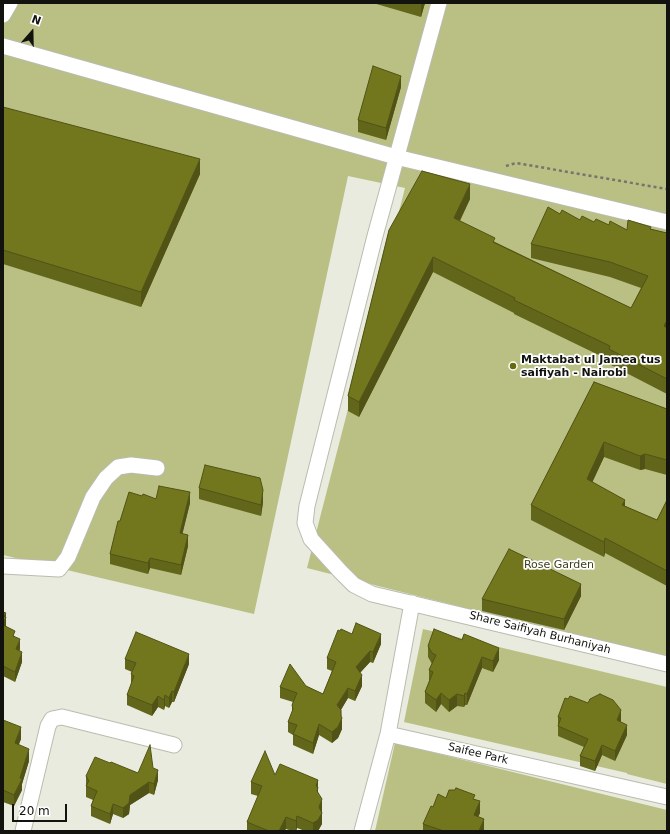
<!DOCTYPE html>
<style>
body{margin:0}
#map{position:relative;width:670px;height:834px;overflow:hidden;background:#e9ebde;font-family:"DejaVu Sans",sans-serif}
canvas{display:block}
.frame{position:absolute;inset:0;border:4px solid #12120e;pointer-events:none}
.north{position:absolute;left:12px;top:12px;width:40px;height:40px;-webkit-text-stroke:3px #fff;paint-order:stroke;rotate:20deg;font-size:11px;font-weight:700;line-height:16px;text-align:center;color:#12120e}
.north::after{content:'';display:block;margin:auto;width:14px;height:18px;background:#12120e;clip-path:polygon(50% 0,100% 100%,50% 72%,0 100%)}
.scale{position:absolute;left:12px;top:804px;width:55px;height:18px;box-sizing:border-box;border:2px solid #12120e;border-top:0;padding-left:5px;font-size:12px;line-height:14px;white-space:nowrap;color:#12120e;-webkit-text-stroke:3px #fff;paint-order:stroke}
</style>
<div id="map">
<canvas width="670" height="834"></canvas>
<div class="frame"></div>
<div class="north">N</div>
<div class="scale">20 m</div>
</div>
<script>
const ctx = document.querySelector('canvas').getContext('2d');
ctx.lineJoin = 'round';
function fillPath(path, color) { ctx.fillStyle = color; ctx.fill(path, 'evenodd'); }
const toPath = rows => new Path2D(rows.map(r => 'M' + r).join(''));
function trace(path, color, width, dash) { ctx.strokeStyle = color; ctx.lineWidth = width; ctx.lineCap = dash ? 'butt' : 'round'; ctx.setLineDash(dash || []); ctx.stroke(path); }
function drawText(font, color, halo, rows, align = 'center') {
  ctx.font = font + ' "DejaVu Sans",sans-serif'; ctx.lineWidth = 3.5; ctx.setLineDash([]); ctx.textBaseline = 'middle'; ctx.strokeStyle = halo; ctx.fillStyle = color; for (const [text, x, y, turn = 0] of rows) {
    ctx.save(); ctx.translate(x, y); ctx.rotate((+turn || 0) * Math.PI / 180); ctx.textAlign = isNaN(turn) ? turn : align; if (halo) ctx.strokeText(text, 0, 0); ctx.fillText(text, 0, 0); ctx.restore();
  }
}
const green = toPath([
 [3,3,667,3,667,659,307,568,405,188,348,176,254,614,3,555],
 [423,629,667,687,667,784,627,774,627,773,404,722],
 [395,743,667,810,667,831,375,831]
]);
const path = toPath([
 [506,166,516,163,667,189]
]);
const street = toPath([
 [439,3,375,236,307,506,305,523,311,539,340,571,354,585,372,594,667,664],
 [3,15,10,3],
 [3,46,396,157,667,222],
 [3,566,59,569,68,557,93,497,106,478,118,467,131,465,157,468],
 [388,734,412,603],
 [23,831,48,726,52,719,62,717,174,745],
 [362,831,388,734,667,797]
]);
const wall = toPath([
 [373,3,425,3,421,17],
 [401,87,386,140,358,132,358,120],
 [3,107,200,174,141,307,3,264],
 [470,199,460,221,495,242,631,308,641,288,610,277,531,258,531,244,560,214,580,220,609,225,627,230,651,229,667,233,667,394,609,364,609,360,514,314,514,313,433,272,359,417,348,411,348,396,389,230],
 [594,382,667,409,667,475,645,469,640,470,604,457,592,482,625,506,657,520,667,500,667,586,605,553,604,557,531,520,531,505],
 [199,488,263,502,261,516,199,499],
 [156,499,190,503,182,534,188,546,181,575,150,568,148,574,110,564,110,554,120,521],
 [581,596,564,630,482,611,482,599],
 [3,612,6,617,6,626,15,637,20,649,19,651,22,662,15,682,3,676],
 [352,634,381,644,373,663,370,662,360,673,362,686,355,701,348,698,341,710,342,729,338,738,332,743,319,735,313,754,293,745,293,735,288,732,288,722,292,713,292,705,293,702,280,698,280,687,306,686,323,694,332,671,327,669,327,658],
 [428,646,499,660,493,672,482,668,467,705,465,705,464,707,457,706,449,712,441,704,436,712,425,703,425,692,429,682,429,670,432,664,428,657],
 [125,659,189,664,174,702,172,702,169,708,165,706,164,710,158,707,152,716,127,705,127,695,131,685,131,674,132,672,125,669],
 [558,717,621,721,620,722,627,735,615,761,602,755,595,771,580,766,580,756,584,747,558,736],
 [3,720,21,739,19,744,29,761,22,784,22,790,14,806,3,802],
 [110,763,138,773,153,768,158,780,154,795,149,793,130,805,129,814,123,818,113,814,110,824,91,816,91,806,93,800,86,797,86,776],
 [275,775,318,780,318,793,322,811,322,824,318,831,305,831,297,828,296,831,292,831,286,829,284,831,247,831,247,822,258,796,251,794,251,782],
 [446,798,475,799,480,813,478,816,484,830,484,831,423,831,423,824,433,807]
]);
const shadedWall = toPath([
 [421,3,425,3,421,17],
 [401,76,401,87,386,140,386,128],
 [200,159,200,174,141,307,141,292],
 [470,184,470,199,454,232,454,218],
 [433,257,433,272,359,417,359,402],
 [667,320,667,335,664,326],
 [604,442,604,457,587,494,587,479],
 [645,454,645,469,640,470,640,456],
 [263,490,263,502,261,516,261,505],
 [190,492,190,503,180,544,180,533],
 [625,500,625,515,622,505],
 [188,535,188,546,181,575,181,565],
 [605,538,605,553,604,557,604,542],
 [150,558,150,568,148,574,148,563],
 [581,584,581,596,564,630,564,619],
 [6,613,6,627,3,635,4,616],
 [381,634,381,644,373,663,373,652],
 [20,639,20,649,16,659,16,649],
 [499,648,499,660,493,672,493,661],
 [370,651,370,662,356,677,356,667],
 [22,652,22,662,15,682,15,672],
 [189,654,189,664,174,702,174,692],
 [482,657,482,668,467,705,467,694],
 [362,675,362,686,355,701,355,691],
 [348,688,348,698,337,716,337,705],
 [172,691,172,702,169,708,169,698],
 [441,693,441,704,436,712,436,700],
 [465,693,465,705,464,707,464,696],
 [457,694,457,706,449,712,449,700],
 [165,695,165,706,164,710,164,700],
 [158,696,158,707,152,716,152,705],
 [621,710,621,721,617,731,617,720],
 [342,718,342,729,338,738,332,743,332,732,341,721],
 [319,724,319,735,313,754,313,743],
 [627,725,627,735,615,761,615,751],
 [21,727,21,739,15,754,15,743],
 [602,745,602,755,595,771,595,761],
 [29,749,29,761,22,784,22,790,14,806,14,795],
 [158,770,158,780,154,795,154,784],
 [318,780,318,798,316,786],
 [149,782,149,793,130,805,129,814,123,818,123,808,130,795],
 [322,799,322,811,321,814,322,813,322,824,318,831,313,831,313,823],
 [480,801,480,813,474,826,474,815],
 [113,804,113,814,110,824,110,814],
 [297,816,297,828,296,831,296,821],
 [286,817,286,829,284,831,279,831],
 [484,819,484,831,479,831]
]);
const building = toPath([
 [373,66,401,76,386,128,358,120,373,66],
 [3,107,200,159,141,292,3,250,3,107],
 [422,171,470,184,454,218,495,238,493,242,631,308,648,276,610,262,531,244,548,207,560,214,562,210,580,220,582,216,594,222,596,219,609,225,610,221,627,230,628,220,651,227,650,229,667,233,667,320,664,326,667,328,667,379,609,349,610,346,514,300,515,298,433,257,359,402,348,396,389,230,422,171],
 [594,382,667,409,667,460,645,454,640,456,604,442,587,479,625,500,622,505,657,520,667,500,667,571,605,538,604,542,531,505,594,382],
 [205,465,260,478,263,490,261,505,199,488,205,465],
 [159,486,190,492,180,533,188,535,181,565,150,558,148,563,110,554,118,521,120,521,129,492,142,496,143,494,156,499,159,486],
 [509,549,581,584,564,619,482,599,509,549],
 [3,612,6,613,4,616,6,617,3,625,3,612],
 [356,623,381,634,373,652,370,651,356,667,362,675,355,691,348,688,337,705,341,710,341,716,342,718,338,727,332,732,319,724,313,743,293,734,297,725,288,722,293,709,292,705,297,693,280,687,290,664,306,686,323,694,336,662,327,658,338,630,340,631,341,629,352,634,356,623],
 [3,625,15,631,13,636,20,639,16,649,22,652,15,672,3,666,3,625],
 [434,629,462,640,464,634,499,648,493,661,482,657,467,694,465,693,464,696,457,694,449,700,441,693,436,700,425,692,433,672,429,670,436,655,432,653,428,646,434,629],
 [136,632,189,654,174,692,172,691,169,698,165,695,164,700,158,696,152,705,127,695,134,676,131,674,136,663,125,659,136,632],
 [600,694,613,700,621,710,617,720,627,725,615,751,602,745,595,761,580,756,588,739,558,726,561,718,558,717,565,698,568,699,570,696,588,703,590,699,600,694],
 [3,720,21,727,15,743,29,749,20,778,22,779,14,795,3,790,3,720],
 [150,745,153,768,158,770,154,784,149,782,130,795,129,803,123,808,113,804,110,814,91,806,97,791,86,786,89,781,86,776,95,757,110,763,111,762,138,773,150,745],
 [265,751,275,775,280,764,318,780,316,786,318,787,317,791,322,799,319,807,322,813,318,820,313,823,297,816,296,821,286,817,279,831,269,831,247,822,262,786,251,782,265,751],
 [456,788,475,795,473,799,480,801,474,815,484,819,479,831,444,831,423,824,431,806,433,807,438,794,446,798,449,790,455,790,456,788]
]);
const markers = [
 [513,366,4,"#666a0b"]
];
const poiNames = [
 ["Maktabat ul Jamea tus",521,360],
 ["saifiyah - Nairobi",521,373]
];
const parkNames = [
 ["Rose Garden",559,565]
];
const streetNames = [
 ["Share Saifiyah Burhaniyah",540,633,14],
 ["Saifee Park",478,754,13]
];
fillPath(green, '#babf84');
trace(street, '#babcb0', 17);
trace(path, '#74756d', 2.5, [3, 3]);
trace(street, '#fff', 15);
fillPath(wall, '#62661a');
fillPath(shadedWall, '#505315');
fillPath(building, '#72771e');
trace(building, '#505315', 1);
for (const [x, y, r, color] of markers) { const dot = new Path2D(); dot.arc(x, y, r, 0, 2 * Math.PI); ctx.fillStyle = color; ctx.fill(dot); trace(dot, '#fff', 1.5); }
drawText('bold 11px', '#12120e', '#fff', poiNames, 'left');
drawText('11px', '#3d3f1b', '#fff', parkNames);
drawText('11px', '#12120e', '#fff', streetNames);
</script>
